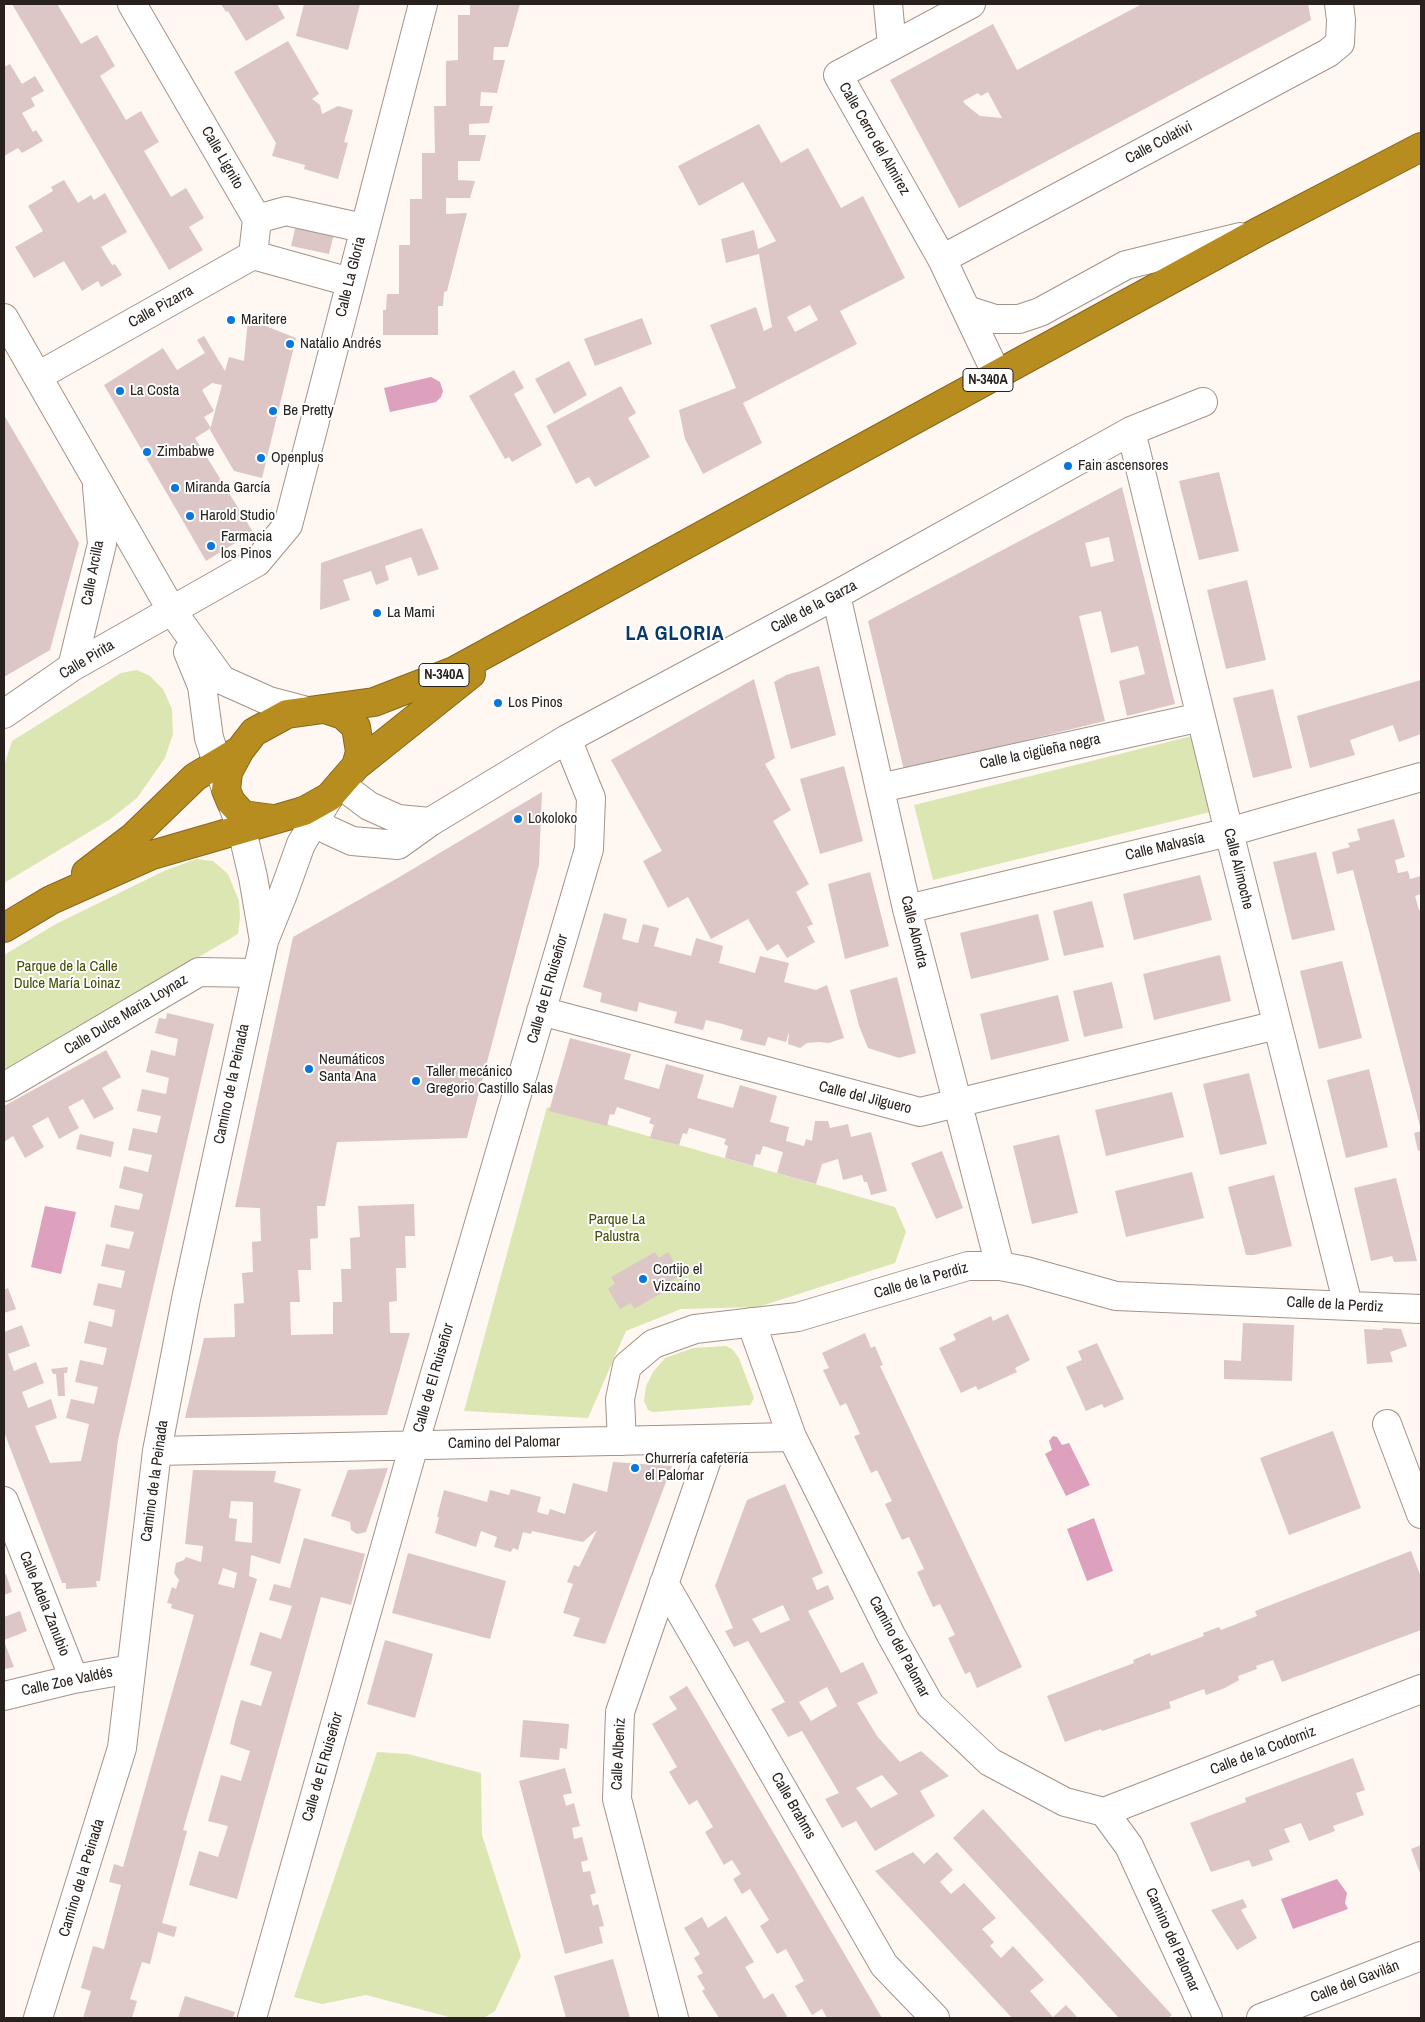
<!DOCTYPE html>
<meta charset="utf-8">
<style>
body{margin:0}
#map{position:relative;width:1425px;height:2022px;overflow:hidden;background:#fff7f2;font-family:"Archivo Narrow",sans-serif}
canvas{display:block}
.frame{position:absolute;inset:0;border:5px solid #28211d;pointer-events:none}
</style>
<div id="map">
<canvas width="1425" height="2022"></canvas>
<div class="frame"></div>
</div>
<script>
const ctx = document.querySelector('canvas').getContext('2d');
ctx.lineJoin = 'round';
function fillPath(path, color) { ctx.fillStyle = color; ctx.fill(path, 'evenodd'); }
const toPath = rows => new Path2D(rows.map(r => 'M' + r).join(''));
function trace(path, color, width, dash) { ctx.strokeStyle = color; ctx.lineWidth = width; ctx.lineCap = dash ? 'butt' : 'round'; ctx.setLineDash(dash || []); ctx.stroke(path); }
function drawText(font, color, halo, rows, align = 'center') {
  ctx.font = font + ' "Archivo Narrow",sans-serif'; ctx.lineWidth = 4; ctx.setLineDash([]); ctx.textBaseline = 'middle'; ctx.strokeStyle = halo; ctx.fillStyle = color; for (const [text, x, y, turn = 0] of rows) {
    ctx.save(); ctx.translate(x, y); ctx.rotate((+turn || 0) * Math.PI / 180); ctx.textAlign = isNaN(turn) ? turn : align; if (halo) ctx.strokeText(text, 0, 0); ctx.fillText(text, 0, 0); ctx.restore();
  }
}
const green = toPath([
 [137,670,150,676,163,689,172,709,173,734,165,758,137,798,109,820,4,883,4,766,12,741,121,673],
 [1192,736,1210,812,933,880,914,805],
 [196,859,213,861,228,874,239,901,240,918,238,934,4,1071,4,955,56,924,164,871],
 [547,1107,895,1207,906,1232,895,1263,758,1307,681,1309,626,1331,588,1418,464,1411],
 [726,1346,732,1349,739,1358,754,1398,750,1405,653,1412,648,1410,644,1401,646,1386,653,1372,665,1358,693,1348],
 [377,1752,408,1754,481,1773,482,1835,521,1956,495,2011,484,2018,453,2018,366,1995,322,2004,294,1997]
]);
const water = toPath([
 [431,377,440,382,443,391,441,397,436,402,390,412,384,388],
 [45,1206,76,1212,61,1274,31,1267],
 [1053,1436,1057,1437,1062,1445,1069,1443,1090,1485,1066,1496,1045,1454,1052,1450,1049,1441],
 [1094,1518,1113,1571,1087,1581,1067,1529],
 [1337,1879,1347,1893,1345,1903,1348,1909,1293,1929,1281,1899]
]);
const building = toPath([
 [12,4,57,4,81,44,97,35,115,66,100,76,126,120,141,111,159,142,144,151,157,173,171,197,186,188,204,218,189,227,203,250,169,270],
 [221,4,277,4,285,18,246,41,228,11,226,12],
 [304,4,360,4,348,50,296,36],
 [470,4,520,4,508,47,494,47,493,60,505,60,497,93,481,92,480,106,493,106,489,123,469,124,469,135,486,135,480,161,458,161,458,180,475,181,470,198,446,198,446,214,467,213,447,291,444,292,443,306,438,306,438,335,383,335,383,310,386,310,387,294,399,294,399,245,410,245,410,199,422,199,422,153,435,153,434,106,446,106,446,61,458,60,458,15,470,15],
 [1142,4,1308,4,1311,20,959,208,890,80,993,24,1017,70],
 [988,92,1002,118,980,116,965,104,963,101,978,93,981,96],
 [288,41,319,94,312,99,320,105,322,114,338,106,353,110,344,142,348,143,338,179,304,169,305,165,272,156,276,143,234,72],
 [10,64,22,84,35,76,44,91,31,98,35,106,22,113,33,132,36,130,43,141,22,153,18,148,4,156,4,67],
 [759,124,781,163,808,148,841,208,863,196,905,278,840,311,857,344,743,403,762,443,703,474,685,439,679,410,736,388,710,325,756,307,764,331,772,327,759,254,726,263,721,239,754,230,758,249,776,241,743,182,699,206,678,166],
 [810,305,818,320,795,332,787,317],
 [64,180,78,203,91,195,94,200,105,193,127,232,101,247,112,265,115,264,122,275,101,287,98,281,82,291,64,261,34,278,15,247,43,231,28,206,53,191,51,187],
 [296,225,334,234,329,254,291,246],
 [642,318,652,344,595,366,584,339],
 [248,319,296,338,262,478,234,471,210,430,222,385,212,383,202,390,214,411,204,417,211,428,195,438,253,532,206,561,104,385,163,348,177,370,205,353,197,340,204,336,225,371,229,357,244,361],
 [569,361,587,395,554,414,535,379],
 [514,370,524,388,514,394,542,445,512,462,509,457,505,459,469,396],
 [621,386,636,413,628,418,650,457,595,487,589,477,576,484,546,426],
 [4,415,79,543,50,650,4,677],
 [1219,472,1239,551,1199,560,1179,481],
 [1122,487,1175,704,1127,716,1119,681,1145,674,1138,646,1111,653,1101,611,1079,616,1105,721,904,770,868,621],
 [1109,537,1114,561,1091,567,1085,543],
 [422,528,439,569,418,576,411,557,385,566,389,580,376,585,371,571,343,580,350,600,320,610,321,563],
 [1247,580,1266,660,1226,669,1207,590],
 [819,666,836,735,791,749,774,682,786,675],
 [754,679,775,758,765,764,791,810,773,821,809,884,796,892,813,924,807,927,815,942,787,958,778,944,767,951,748,919,711,939,688,897,668,908,643,861,662,851,611,760],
 [1421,680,1421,734,1399,742,1393,725,1350,740,1355,755,1310,768,1297,716],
 [1273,689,1292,768,1253,778,1233,698],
 [844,766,863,841,820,854,800,779],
 [542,792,539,865,467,1138,337,1142,325,1206,317,1206,318,1238,310,1239,311,1270,298,1270,300,1302,290,1302,291,1335,333,1334,333,1302,342,1302,341,1269,351,1269,350,1238,360,1237,358,1206,414,1204,415,1236,405,1236,406,1268,396,1268,397,1301,389,1302,390,1333,410,1333,387,1415,185,1418,204,1338,235,1337,234,1304,244,1303,242,1273,253,1272,252,1242,261,1241,260,1208,235,1207,293,937,396,879],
 [1394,819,1405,857,1395,860,1398,873,1408,871,1410,879,1421,876,1421,894,1415,896,1419,910,1421,910,1421,1130,1353,870,1337,874,1332,852,1350,847,1348,843,1360,840,1357,829],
 [1316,852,1335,930,1292,940,1273,862],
 [870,872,889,946,845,959,828,884],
 [1200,875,1212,920,1134,940,1123,894],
 [1092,901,1104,947,1064,956,1053,911],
 [604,913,627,919,622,939,638,943,643,924,659,928,654,946,691,956,696,938,723,946,719,963,755,973,760,956,789,963,784,982,816,990,827,985,844,1038,829,1043,819,1042,807,1043,800,1048,788,1044,789,1032,786,1042,768,1037,765,1046,740,1040,743,1030,723,1024,706,1020,703,1030,674,1023,677,1012,639,1002,637,1012,600,1002,602,993,583,987],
 [1038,914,1049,960,971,979,960,933],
 [1220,955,1231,1001,1154,1020,1143,974],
 [1342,961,1362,1038,1319,1049,1300,971],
 [897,977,916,1053,899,1058,868,1048,859,1026,850,990],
 [1112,982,1123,1028,1084,1037,1073,991],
 [1058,995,1069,1041,991,1060,980,1014],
 [167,1013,214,1024,118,1440,100,1581,96,1581,97,1587,66,1589,66,1583,62,1583,4,1432,4,1332,22,1325,30,1346,8,1354,14,1371,36,1362,44,1383,22,1392,28,1408,51,1399,57,1418,35,1426,50,1463,81,1461,89,1424,66,1418,71,1399,94,1404,98,1387,75,1382,80,1360,103,1365,107,1348,84,1343,89,1321,112,1327,115,1310,93,1305,98,1283,121,1288,125,1271,101,1266,106,1244,129,1249,134,1232,110,1227,115,1205,139,1210,143,1194,119,1188,124,1166,148,1172,152,1155,128,1150,133,1128,157,1133,161,1116,137,1111,142,1089,166,1094,169,1078,146,1072,151,1050,175,1056,178,1039,155,1033,159,1018,166,1019],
 [570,1038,631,1054,624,1079,659,1089,666,1064,704,1075,697,1098,733,1108,740,1085,777,1096,770,1122,789,1127,786,1141,804,1146,806,1139,812,1141,815,1121,828,1121,830,1128,848,1124,851,1137,871,1132,887,1191,871,1195,867,1182,864,1182,862,1175,843,1180,838,1159,822,1164,816,1184,777,1173,783,1152,763,1146,760,1155,756,1154,753,1166,725,1158,728,1146,724,1144,726,1139,689,1128,687,1134,683,1133,679,1145,650,1138,654,1125,649,1123,651,1118,617,1107,614,1115,610,1114,607,1126,549,1111],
 [106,1050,121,1077,102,1088,114,1109,94,1119,83,1099,68,1107,79,1128,59,1139,48,1117,32,1126,44,1147,25,1158,13,1136,4,1142,4,1106],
 [1369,1069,1388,1147,1346,1158,1327,1080],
 [1249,1073,1267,1144,1220,1155,1203,1084],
 [1172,1092,1184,1137,1106,1156,1095,1110],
 [1421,1131,1421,1150,1418,1151,1414,1133],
 [80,1134,114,1142,111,1157,76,1149],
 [1059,1135,1078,1213,1032,1224,1013,1146],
 [942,1151,963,1208,936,1219,911,1163],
 [1192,1172,1204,1218,1126,1237,1115,1191],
 [1274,1175,1292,1246,1254,1255,1246,1255,1228,1187],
 [1396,1178,1417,1261,1394,1262,1392,1256,1371,1261,1354,1188],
 [655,1252,659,1258,668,1252,681,1274,671,1281,674,1286,634,1309,631,1303,620,1309,608,1289,615,1284,611,1277],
 [8,1288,16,1309,4,1313,4,1290],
 [1008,1314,1030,1360,1015,1368,1017,1372,978,1390,976,1386,961,1393,939,1348,956,1340,953,1334,991,1316,993,1321],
 [1243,1323,1294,1325,1292,1381,1224,1379,1224,1360,1241,1361],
 [1383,1328,1401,1329,1407,1346,1390,1352,1393,1362,1367,1364,1364,1329,1382,1330],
 [865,1333,871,1348,875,1346,883,1365,880,1366,1022,1667,977,1688,970,1672,965,1674,948,1638,955,1635,940,1604,933,1607,917,1572,924,1569,909,1537,902,1540,885,1504,892,1501,877,1470,871,1473,854,1436,860,1434,846,1403,840,1406,823,1370,829,1368,822,1353],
 [1097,1343,1124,1399,1104,1408,1102,1404,1086,1411,1066,1367,1082,1360,1078,1351],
 [68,1367,67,1373,64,1373,65,1396,58,1396,56,1374,53,1374,51,1369],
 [1333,1431,1361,1508,1289,1535,1260,1458],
 [613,1462,672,1466,605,1644,573,1636,580,1618,563,1613,573,1584,567,1582,574,1565,579,1567,597,1530,583,1542,532,1531,531,1534,523,1532,518,1550,513,1548,511,1552,494,1547,497,1537,481,1531,476,1547,435,1533,439,1517,437,1517,444,1490,487,1502,490,1490,509,1495,511,1489,541,1497,537,1512,548,1515,550,1509,565,1514,573,1483,607,1492],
 [388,1468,366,1532,357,1534,351,1530,350,1522,331,1516,348,1470],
 [193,1470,276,1471,274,1482,301,1489,280,1564,251,1555,249,1576,257,1579,183,1830,187,1831,162,1923,177,1927,174,1937,158,1932,150,1964,142,1962,130,1999,137,2001,132,2018,83,2018,91,1991,81,1988,93,1946,104,1949,121,1885,109,1882,114,1864,123,1867,194,1615,171,1608,172,1604,167,1603,172,1587,176,1589,179,1580,174,1573,176,1563,184,1560,186,1557,201,1562,203,1546,185,1544],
 [231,1501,253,1502,252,1543,235,1541,237,1519,229,1518],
 [223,1568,237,1573,234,1588,218,1584],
 [785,1484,823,1573,812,1578,817,1590,828,1585,834,1599,808,1611,841,1673,863,1662,878,1693,857,1703,877,1736,900,1762,921,1751,949,1776,920,1791,935,1816,875,1851,856,1821,842,1828,825,1799,839,1793,802,1731,788,1737,771,1709,785,1702,748,1641,734,1647,725,1631,733,1628,715,1586,747,1500],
 [783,1605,790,1620,761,1633,752,1619],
 [827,1687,837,1706,811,1721,799,1702],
 [882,1775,898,1794,871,1808,856,1788],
 [304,1538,365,1554,351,1605,321,1597,237,1899,189,1885,199,1851,218,1857,228,1826,208,1821,221,1775,241,1781,250,1751,230,1744,235,1722,241,1700,261,1706,272,1672,250,1665,260,1632,281,1639,292,1606,269,1600,274,1584,290,1588],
 [1411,1551,1421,1577,1421,1630,1282,1682,1273,1660,1256,1666,1257,1669,1238,1676,1239,1680,1225,1688,1206,1695,1204,1689,1169,1702,1171,1708,1102,1731,1101,1729,1065,1742,1047,1696,1134,1663,1133,1660,1150,1653,1151,1656,1204,1636,1203,1633,1219,1627,1221,1630,1257,1616,1255,1611],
 [408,1553,506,1581,490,1639,392,1613],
 [6,1574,12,1592,4,1595,4,1575],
 [20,1611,27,1631,4,1640,4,1617],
 [385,1640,433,1654,415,1718,367,1704],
 [4,1641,14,1667,4,1669],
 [687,1686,695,1699,882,2018,827,2018,822,2009,812,2015,795,1986,804,1981,786,1949,777,1954,760,1926,769,1920,750,1889,742,1894,733,1879,741,1874,732,1860,724,1865,705,1832,713,1827,697,1800,689,1805,669,1772,677,1767,652,1724,677,1709,669,1697],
 [523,1720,569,1724,567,1749,560,1748,559,1760,520,1757],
 [1353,1758,1365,1790,1356,1793,1364,1815,1333,1826,1335,1831,1309,1841,1301,1823,1284,1829,1290,1842,1269,1850,1273,1860,1252,1867,1249,1860,1211,1872,1190,1823,1246,1802,1245,1798],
 [565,1768,572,1793,563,1795,566,1806,574,1803,580,1826,572,1828,574,1839,582,1837,588,1860,581,1862,583,1872,590,1871,596,1893,590,1895,593,1906,598,1904,604,1926,599,1927,603,1943,565,1954,519,1781],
 [983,1809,1172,2015,1168,2018,1119,2018,953,1838],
 [1421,1845,1421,1876,1411,1849],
 [913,1852,924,1864,937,1852,953,1870,940,1882,951,1894,964,1883,996,1918,982,1929,994,1942,990,1946,1001,1958,1013,1946,1044,1980,1030,1991,1053,2017,1066,2005,1078,2018,1012,2018,875,1871],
 [1243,1899,1247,1907,1241,1910,1257,1938,1237,1950,1211,1910],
 [726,1916,754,1962,745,1967,764,1999,773,1993,788,2018,719,2018,702,1991,705,1989,697,1976,703,1973,694,1958,700,1954,684,1928,702,1917,708,1928],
 [613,1959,630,2018,566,2018,554,1976],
 [185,1996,235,2012,233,2018,178,2018]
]);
const minor = toPath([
 [132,4,257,219,286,211,363,228],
 [888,4,892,46],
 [971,4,838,75,942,259,997,375],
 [253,255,350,282],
 [942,259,1328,53,1340,43,1341,20,1339,4],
 [967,310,995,319,1019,319,1040,312,1126,265,1240,237],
 [4,318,172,611,222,680,269,701,307,711],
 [38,376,253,255,257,219],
 [1131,431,1229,832,1348,1305],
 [836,595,907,909,1000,1266],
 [188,652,202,686,209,738,225,786],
 [72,667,102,544,97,487],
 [4,714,72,667,257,562,288,525,423,4],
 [341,785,369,806,398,819,430,822],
 [880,788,1201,717],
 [233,806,242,830,253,877,264,941],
 [304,811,328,830,352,841,398,845,430,822,567,739,836,595,1131,431,1203,402],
 [907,909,1229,832,1421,777],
 [541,1011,920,1112,1277,1025],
 [4,1087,199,972,256,973],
 [751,1322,792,1437,891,1635,930,1705,990,1762,1065,1802,1104,1812,1129,1846,1208,2018],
 [1387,1424,1421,1514],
 [622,1441,620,1399,627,1366,653,1344,695,1329,798,1317,968,1266,1000,1266,1026,1271,1116,1296,1421,1309],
 [157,1451,792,1437],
 [4,1501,74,1679],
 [664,1583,884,1965,935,2018],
 [4,1696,74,1679,131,1669],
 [1104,1812,1421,1689],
 [38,2018,122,1748,157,1451,186,1299,264,941,283,894,301,844,329,797],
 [252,2018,414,1445,589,849,591,798,567,739],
 [674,2018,617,1799,620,1712,714,1439],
 [1261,2018,1421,1956]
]);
const highway = toPath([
 [325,709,343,715,356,727,360,752,356,766],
 [273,819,243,815,231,802,226,790,228,772,240,750,254,732,287,714,374,702,454,671,1258,232,1421,147],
 [86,873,133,837,195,777,240,750],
 [4,928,51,900,152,855,304,811,329,797,356,766,471,674]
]);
const markers = [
 [231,320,5,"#0876dd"],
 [290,344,5,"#0876dd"],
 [120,391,5,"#0876dd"],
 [273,411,5,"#0876dd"],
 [147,452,5,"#0876dd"],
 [261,458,5,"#0876dd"],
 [1068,466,5,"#0876dd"],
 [175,488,5,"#0876dd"],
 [190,516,5,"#0876dd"],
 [211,546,5,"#0876dd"],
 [377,613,5,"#0876dd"],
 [498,703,5,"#0876dd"],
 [518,819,5,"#0876dd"],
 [309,1069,5,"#0876dd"],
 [416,1081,5,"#0876dd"],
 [643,1279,5,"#0876dd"],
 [635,1468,5,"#0876dd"]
];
const shields = [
 [988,380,50],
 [444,675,50]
];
const shieldNames = [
 ["N-340A",988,380],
 ["N-340A",444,675]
];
const streetNames = [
 ["Calle Cerro del Almirez",874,139,60],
 ["Calle Colativi",1159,143,-28],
 ["Calle Lignito",222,158,60],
 ["Calle La Gloria",351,277,-76],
 ["Calle Pizarra",161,307,-29],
 ["Calle Arcilla",93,573,-79],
 ["Calle de la Garza",814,607,-28],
 ["Calle Pirita",87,660,-31],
 ["Calle la cigüeña negra",1040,752,-12],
 ["Calle Malvasía",1165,847,-13],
 ["Calle Alimoche",1238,869,76],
 ["Calle Alondra",914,932,76],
 ["Calle de El Ruiseñor",548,989,-74],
 ["Calle Dulce Maria Loynaz",126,1015,-31],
 ["Camino de la Peinada",232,1084,-78],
 ["Calle del Jilguero",865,1098,14],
 ["Calle de la Perdiz",921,1281,-16],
 ["Calle de la Perdiz",1335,1305,3],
 ["Calle de El Ruiseñor",434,1378,-74],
 ["Camino del Palomar",504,1443,-1],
 ["Camino de la Peinada",155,1481,-82],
 ["Calle Adela Zanubio",44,1604,68],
 ["Camino del Palomar",899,1647,62],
 ["Calle Zoe Valdés",67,1682,-12],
 ["Calle de la Codorniz",1263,1751,-21],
 ["Calle Albeniz",619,1754,-87],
 ["Calle de El Ruiseñor",323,1767,-74],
 ["Calle Brahms",793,1806,60],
 ["Camino de la Peinada",82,1878,-73],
 ["Camino del Palomar",1172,1940,66],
 ["Calle del Gavilán",1355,1982,-21]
];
const poiNames = [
 ["Maritere",241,320],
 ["Natalio Andrés",300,344],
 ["La Costa",130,391],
 ["Be Pretty",283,411],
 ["Zimbabwe",157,452],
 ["Openplus",271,458],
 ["Fain ascensores",1078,466],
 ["Miranda García",185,488],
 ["Harold Studio",200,516],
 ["Farmacia",221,537],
 ["los Pinos",221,554],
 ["La Mami",387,613],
 ["Los Pinos",508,703],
 ["Lokoloko",528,819],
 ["Neumáticos",319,1060],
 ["Santa Ana",319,1077],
 ["Taller mecánico",426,1072],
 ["Gregorio Castillo Salas",426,1089],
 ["Cortijo el",653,1270],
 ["Vizcaíno",653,1287],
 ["Churrería cafetería",645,1459],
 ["el Palomar",645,1476]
];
const parkNames = [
 ["Parque de la Calle",67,967],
 ["Dulce María Loinaz",67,984],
 ["Parque La",617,1220],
 ["Palustra",617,1237]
];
const districtNames = [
 ["LA GLORIA",675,635]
];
fillPath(green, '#dce6b3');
fillPath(water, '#dea1bd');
fillPath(building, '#ddc7c6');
trace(minor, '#a49389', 30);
trace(highway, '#86671e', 30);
trace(minor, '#fff', 28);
trace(highway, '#b88d1f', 28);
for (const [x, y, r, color] of markers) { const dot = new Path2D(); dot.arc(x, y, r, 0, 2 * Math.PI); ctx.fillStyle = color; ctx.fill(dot); trace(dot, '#fff', 2); }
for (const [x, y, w] of shields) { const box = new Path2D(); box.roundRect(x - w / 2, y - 11.5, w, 23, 4); ctx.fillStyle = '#fff'; ctx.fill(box); trace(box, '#28211d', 1); }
drawText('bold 14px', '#28211d', null, shieldNames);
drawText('15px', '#28211d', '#fff', streetNames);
drawText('15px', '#28211d', '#fff', poiNames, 'left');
drawText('15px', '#444c04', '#fff', parkNames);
ctx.letterSpacing = '1px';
drawText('bold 20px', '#083769', '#fff', districtNames);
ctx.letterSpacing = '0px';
</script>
